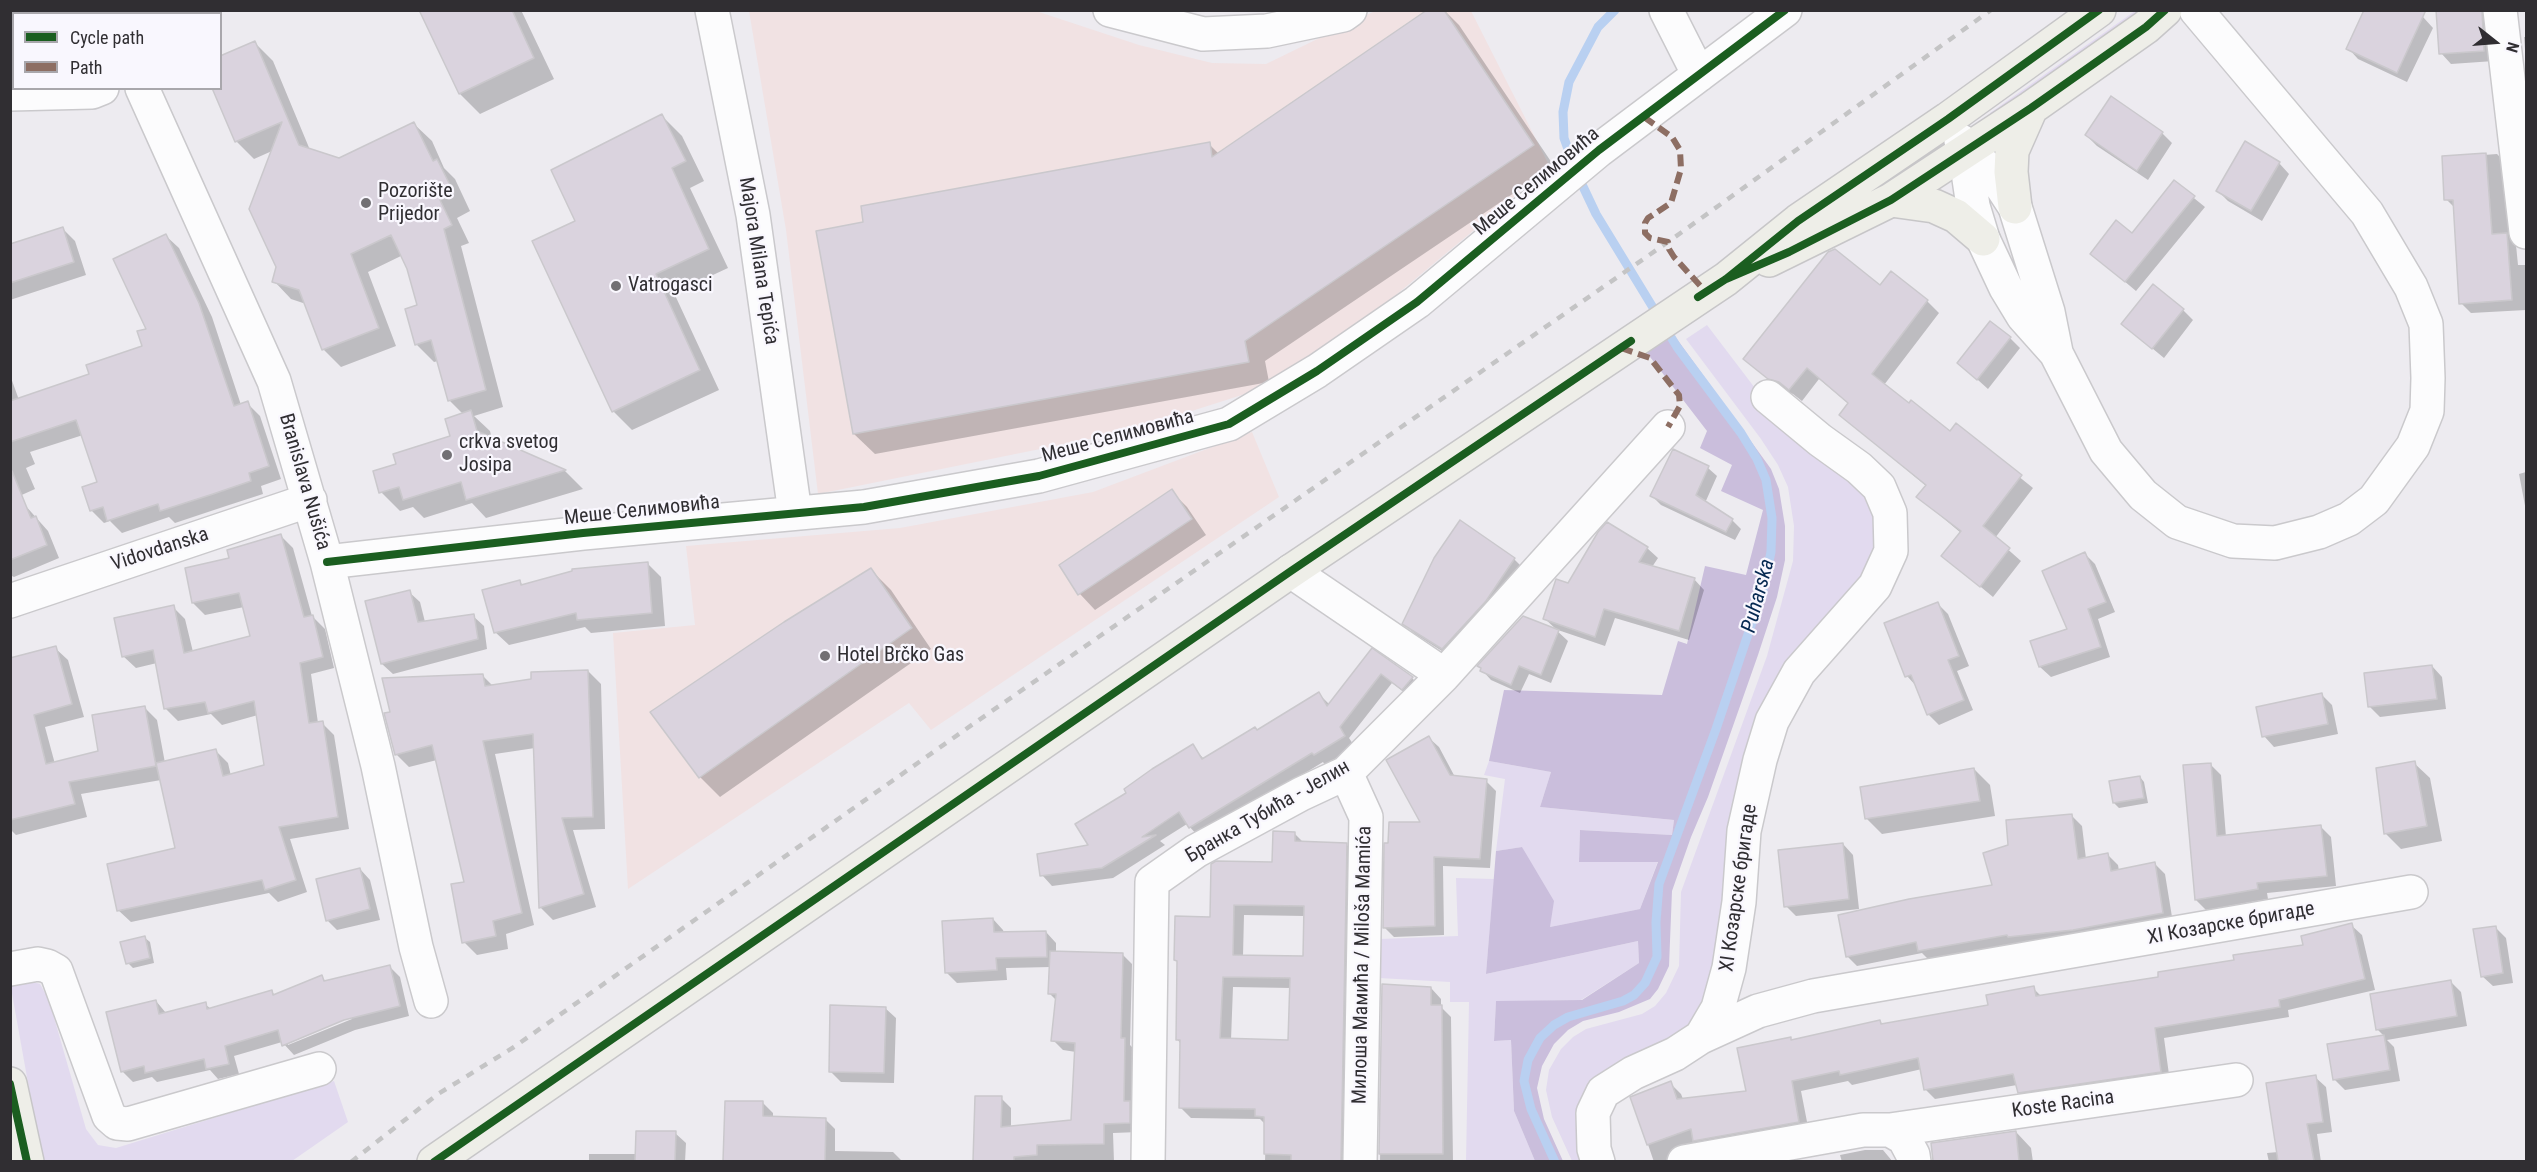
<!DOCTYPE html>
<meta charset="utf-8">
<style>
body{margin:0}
#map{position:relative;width:2537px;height:1172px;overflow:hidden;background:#edebf0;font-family:"Roboto Condensed",sans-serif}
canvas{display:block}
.frame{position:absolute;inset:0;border:12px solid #302e32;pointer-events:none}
.legend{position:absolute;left:12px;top:12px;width:210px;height:78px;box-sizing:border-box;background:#f9f7fe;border:2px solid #a9a7ac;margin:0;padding:8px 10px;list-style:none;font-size:18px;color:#302e32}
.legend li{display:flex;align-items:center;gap:12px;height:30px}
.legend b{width:30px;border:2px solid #a9a7ac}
.north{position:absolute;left:2465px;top:12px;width:60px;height:60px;-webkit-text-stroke:4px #f9f7fe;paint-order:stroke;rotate:107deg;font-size:16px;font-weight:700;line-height:24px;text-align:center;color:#302e32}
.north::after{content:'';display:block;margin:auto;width:21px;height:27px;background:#302e32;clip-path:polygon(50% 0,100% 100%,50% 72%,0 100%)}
</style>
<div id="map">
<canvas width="2537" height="1172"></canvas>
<div class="frame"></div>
<ul class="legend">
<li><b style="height:8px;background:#1b5e20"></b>Cycle path</li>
<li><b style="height:8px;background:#8d6e63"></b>Path</li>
</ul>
<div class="north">N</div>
</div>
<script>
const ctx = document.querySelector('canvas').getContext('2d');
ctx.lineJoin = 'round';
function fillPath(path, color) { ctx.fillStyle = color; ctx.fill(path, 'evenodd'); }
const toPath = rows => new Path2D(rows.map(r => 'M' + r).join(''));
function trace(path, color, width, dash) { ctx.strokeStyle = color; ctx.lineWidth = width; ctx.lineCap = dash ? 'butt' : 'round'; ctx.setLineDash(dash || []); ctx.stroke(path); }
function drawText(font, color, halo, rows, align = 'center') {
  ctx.font = font + ' "Roboto Condensed",sans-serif'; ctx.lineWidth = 4.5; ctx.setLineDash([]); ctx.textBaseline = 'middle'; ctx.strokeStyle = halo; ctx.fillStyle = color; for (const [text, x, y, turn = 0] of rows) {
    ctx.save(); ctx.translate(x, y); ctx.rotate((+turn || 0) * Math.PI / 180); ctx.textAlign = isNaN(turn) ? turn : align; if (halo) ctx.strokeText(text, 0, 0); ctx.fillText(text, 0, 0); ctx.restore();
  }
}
const commercial = toPath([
 [11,11,92,11,93,13,14,14,14,83,11,83],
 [749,11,1036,11,1139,45,1212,63,1266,64,1375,11,1471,11,1550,167,1355,329,1267,387,1129,431,818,494,786,230],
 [1252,432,1279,497,931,730,909,703,628,889,613,633,695,625,686,546,900,528,1093,492]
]);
const green = toPath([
 [2135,11,2152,11,1997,123,1990,113],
 [1707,325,1761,396,1855,477,1892,535,1778,720,1709,1011,1611,1080,1598,1161,1572,1161,1552,1117,1546,1090,1549,1070,1561,1049,1573,1037,1586,1029,1642,1014,1655,1006,1666,993,1679,966,1681,892,1767,656,1793,561,1794,526,1788,487,1778,465,1761,439,1686,339],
 [1489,761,1551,772,1540,807,1674,820,1672,835,1580,830,1579,862,1658,861,1640,909,1550,927,1522,847,1496,851,1505,779,1484,775],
 [1456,878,1494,879,1486,974,1638,941,1639,963,1581,1000,1496,1002,1494,1041,1511,1040,1514,1111,1535,1161,1466,1161,1469,1002,1450,1002,1450,982,1379,978,1380,939,1458,936],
 [26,980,40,984,49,1000,86,1129,98,1145,116,1148,334,1081,348,1122,292,1161,42,1161,11,988,10,986]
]);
const forest = toPath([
 [1674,335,1771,469,1779,489,1785,526,1785,560,1777,597,1758,655,1708,797,1691,837,1672,891,1669,966,1658,989,1650,999,1619,1012,1583,1021,1568,1030,1554,1044,1542,1066,1537,1088,1544,1119,1563,1161,1535,1161,1514,1111,1511,1040,1494,1041,1496,1001,1582,1000,1639,963,1638,941,1486,974,1496,851,1522,847,1554,901,1550,927,1640,909,1658,862,1579,862,1580,830,1672,835,1674,820,1540,807,1551,772,1489,761,1504,690,1662,695,1678,641,1687,644,1705,566,1746,575,1763,510,1721,491,1732,465,1700,448,1707,431,1647,353]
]);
const shadow = toPath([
 [10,10,34,10,35,13,14,14,14,26,10,28],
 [42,10,81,10,82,14,43,14],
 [421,10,521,10,554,79,480,114,460,94],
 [1444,10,1459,25,1554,166,1265,361,1269,382,875,454,854,434,1209,144,1219,154],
 [2408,10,2423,17,2433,28,2407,82,2358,59,2348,48],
 [2438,10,2491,10,2494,61,2451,64,2441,53],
 [2524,37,2526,37,2526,62],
 [255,43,273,61,310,150,340,159,414,124,432,141,444,168,455,179,470,211,457,218,469,243,461,246,503,407,474,416,490,431,492,439,565,471,583,489,486,518,472,503,424,518,413,507,400,511,381,492,398,465,452,437,463,414,449,400,438,361,434,362,416,344,419,306,403,255,368,272,396,346,341,367,323,349,306,304,291,299,274,281,277,266,272,151,254,159,236,141,220,88],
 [662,116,682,136,704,181,690,188,728,268,674,293,719,390,632,430,613,411],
 [2162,133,2172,143,2148,180,2097,146,2086,135],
 [2497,154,2508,165,2518,265,2526,265,2526,310,2471,313,2461,303,2455,208,2446,199,2443,158],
 [2279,163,2289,174,2262,221,2228,201,2218,191],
 [2174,182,2205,207,2136,291,2092,254,2133,235],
 [62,228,75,241,86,275,10,300,10,246],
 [166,236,179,248,212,317,241,405,247,403,260,416,281,479,261,486,263,494,226,506,175,523,169,517,122,533,110,521,104,523,91,510,99,483,83,435,30,452,35,464,26,468,35,489,15,498,10,494,10,375,19,400,91,375,144,347],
 [1880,287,1927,301,1939,313,1884,385,1950,434,1956,426,2033,488,1995,538,2021,561,1993,597,1947,559,1961,533,1918,497,1926,486,1841,415,1849,404,1819,379,1802,401,1793,394,1781,390,1745,359],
 [2183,310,2193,320,2164,358,2123,324],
 [2010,338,2020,348,1988,389,1959,363],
 [1674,451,1708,468,1717,476,1705,503,1732,520,1741,529,1735,540,1661,505,1652,496],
 [2526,472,2526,511,2519,474],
 [1171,491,1187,507,1206,535,1095,610,1080,594,1061,566],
 [24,504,48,531,59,558,14,577,10,575,10,510],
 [281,536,293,548,312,616,325,629,334,668,311,674,318,723,322,723,334,735,349,829,290,839,307,892,278,902,269,893,131,922,118,910,177,849,161,780,81,794,87,817,16,835,10,829,10,736,55,648,68,660,84,717,45,727,55,764,100,752,144,707,157,720,165,763,216,751,228,763,231,776,266,766,258,715,222,725,211,714,178,721,166,709,157,663,136,668,123,656,173,607,185,619,193,652,252,637,244,607,205,615,193,603,231,560],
 [1647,548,1658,558,1652,567,1694,579,1704,590,1689,640,1615,618,1605,646,1555,629,1568,641,1551,683,1529,674,1520,693,1491,680,1482,670,1558,631,1544,618,1569,585],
 [2085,554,2095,564,2115,612,2098,619,2110,657,2051,677,2040,667,2032,642,2069,630],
 [1514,559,1524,569,1453,658,1415,634,1404,624],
 [647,563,661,577,665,626,591,633,585,627,509,645,495,632,519,581,524,586],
 [871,570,891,590,931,649,720,797,700,777],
 [409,592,420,602,425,622,473,616,484,626,487,649,393,674,382,664],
 [1938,604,1948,614,1969,666,1957,671,1973,710,1939,725,1928,714,1917,687,1907,676],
 [1372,651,1412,678,1422,688,1413,699,1392,683,1349,738,1355,747,1325,765,1323,762,1200,838,1187,824,1160,841,1165,845,1113,878,1052,886,1042,875,1091,846,1128,793,1192,746,1204,759,1257,732,1319,694,1330,705],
 [2432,666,2442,677,2446,709,2380,717,2370,707],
 [588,671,601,684,605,829,573,830,596,907,553,920,540,907,535,748,495,754,534,925,506,934,508,949,477,955,464,942,465,883,437,760,409,767,396,754,483,676,493,686],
 [2322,695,2332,705,2338,734,2274,747,2264,736],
 [1429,738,1439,747,1455,777,1486,781,1496,791,1490,868,1443,866,1444,935,1394,937,1384,927,1422,824],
 [2414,763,2430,778,2442,841,2401,849,2385,833],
 [2210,764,2221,775,2226,837,2320,826,2331,837,2336,886,2267,893,2268,899,2206,910,2196,900],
 [1974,769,1990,785,1995,816,1882,834,1867,819],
 [2140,777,2144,782,2148,803,2119,808,2114,803],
 [2072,816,2082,826,2086,859,2108,855,2118,865,2119,871,2154,863,2165,874,2173,923,1929,960,1922,953,1857,966,1847,956,1994,886,2010,846],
 [1294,833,1304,843,1346,844,1357,855,1352,1162,1265,1162,1266,1125,1260,1119,1191,1118,1180,1107,1181,1044,1177,1039,1179,963,1175,960,1212,919,1273,864],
 [1244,915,1305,916,1305,957,1243,956],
 [1233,987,1291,988,1290,1042,1231,1040],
 [1843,844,1853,855,1859,909,1796,916,1786,906],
 [360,869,370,880,380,920,337,930,327,920],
 [993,919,1003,930,1004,933,1046,932,1056,943,1056,953,1122,954,1132,964,1130,1045,1135,1050,1139,1132,1113,1133,1114,1162,975,1162,976,1097,1001,1098,1011,1108,1011,1127,1073,1122,1076,1052,1063,1050,1053,1040,1057,1001,1049,993,1051,967,1006,968,1007,980,957,983,946,972],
 [2351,925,2362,935,2375,990,2288,1010,2289,1017,2164,1038,2170,1082,2029,1102,2019,1092,2017,1085,1935,1099,1925,1089,1922,1069,1852,1085,1848,1081,1801,1091,1809,1132,1680,1162,1654,1162,1632,1098,1670,1083,1681,1094,1683,1099,1748,1092,1790,1038,1793,1041,1880,1021,1884,1026,1990,1006,2033,988,2042,997,2160,978,2304,946],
 [2495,927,2506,938,2513,983,2493,986,2482,976],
 [145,938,150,942,154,963,133,968,128,963],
 [389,966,400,977,409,1016,355,1030,294,1055,282,1042,234,1056,239,1074,218,1079,210,1070,157,1082,152,1077,133,1082,122,1071,156,1001,166,1013,205,1004,211,1009,271,991,275,995,321,977,327,982],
 [351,1016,352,1019,288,1045,288,1042],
 [2450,981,2461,992,2467,1026,2387,1040,2394,1047,2400,1081,2345,1090,2334,1079,2329,1046,2384,1036,2377,1029],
 [1383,986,1431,988,1441,999,1441,1007,1451,1017,1453,1162,1380,1162],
 [885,1008,896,1018,894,1083,841,1082,831,1072],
 [2315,1077,2326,1087,2332,1132,2317,1134,2321,1162,2269,1162,2267,1153,2278,1152],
 [726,1102,763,1103,773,1113,773,1118,825,1119,835,1129,835,1151,893,1152,903,1162,725,1162],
 [2016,1132,2031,1148,2033,1162,1934,1162,1933,1144],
 [675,1133,686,1143,685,1162,589,1162,589,1154,637,1154],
 [1865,1150,1883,1150,1893,1162,1842,1162,1840,1155]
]);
const stream = toPath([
 [1573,163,1564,138,1563,112,1569,82,1598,27,1615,10],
 [1555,1162,1531,1109,1524,1081,1528,1060,1540,1038,1554,1025,1568,1017,1623,1001,1634,995,1645,983,1657,957,1656,922,1659,884,1716,729,1763,590,1771,552,1772,518,1766,480,1757,459,1741,433,1677,347,1596,214,1578,176]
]);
const building = toPath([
 [419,10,512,10,534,58,459,94,419,10],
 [1427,10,1444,10,1534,145,1245,341,1249,362,853,434,816,231,863,222,861,206,1210,142,1212,157,1427,10],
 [2364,10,2426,10,2397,73,2346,49,2364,10],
 [2436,10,2482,10,2484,51,2439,54,2436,10],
 [255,41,299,145,339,158,414,122,433,161,437,159,454,193,440,200,452,225,444,229,486,390,448,401,431,340,415,345,405,309,417,305,407,269,391,235,351,254,379,328,322,350,299,290,272,282,276,267,249,209,282,122,235,142,212,88,220,88,220,56,255,41],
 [2111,96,2163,132,2137,171,2085,135,2111,96],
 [662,114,686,161,672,168,709,249,656,274,700,370,612,412,532,241,575,221,551,170,662,114],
 [2245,141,2280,162,2251,211,2216,191,2245,141],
 [2486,153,2492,234,2507,233,2512,300,2459,304,2453,200,2444,200,2442,156,2486,153],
 [2174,180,2195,196,2125,282,2090,254,2116,220,2132,233,2174,180],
 [63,227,74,262,10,283,10,244,63,227],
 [166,234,199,303,234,406,248,401,269,466,249,473,251,481,213,494,160,511,158,504,107,521,103,507,90,511,82,487,97,482,76,420,10,442,10,401,89,374,86,365,142,346,137,331,146,329,113,259,166,234],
 [1835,249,1880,285,1891,271,1928,300,1872,374,1909,403,1911,400,1950,431,1956,423,2022,475,1983,526,2010,548,1980,587,1941,556,1961,531,1916,497,1926,485,1839,415,1848,403,1807,368,1789,390,1779,382,1768,379,1743,359,1828,252,1835,249],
 [2153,284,2184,309,2152,349,2121,324,2153,284],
 [1990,321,2011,337,1977,380,1957,363,1990,321],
 [471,410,477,431,566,470,466,500,461,482,403,500,399,487,379,493,373,471,396,464,393,454,450,436,445,419,471,410],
 [1673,449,1709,466,1696,495,1733,519,1726,532,1650,496,1673,449],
 [12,471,31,518,36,516,47,545,10,560,12,471],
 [1172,489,1192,519,1078,595,1059,565,1172,489],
 [1460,520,1515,558,1486,601,1442,649,1402,624,1434,558,1460,520],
 [1607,522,1648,547,1639,562,1695,578,1679,631,1604,609,1595,637,1543,619,1556,579,1568,583,1598,532,1607,522],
 [281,534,304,617,313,615,323,657,300,663,309,723,323,721,338,817,279,827,296,880,265,890,262,880,117,911,107,864,175,848,156,763,216,749,223,776,264,765,254,701,208,713,205,702,164,709,153,650,122,657,114,618,174,605,184,653,250,636,239,593,192,603,185,568,229,558,227,550,281,534],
 [2085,552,2106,602,2088,609,2101,647,2039,667,2030,641,2067,629,2042,571,2085,552],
 [648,562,652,613,577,620,576,613,494,633,482,590,520,580,521,585,572,571,572,569,648,562],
 [871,568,912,628,699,778,650,712,784,622,871,568],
 [410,590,418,622,474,614,478,639,381,664,365,601,410,590],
 [1938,602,1959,656,1948,660,1964,700,1927,715,1911,675,1905,677,1884,623,1938,602],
 [1523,616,1559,630,1541,675,1519,666,1511,685,1480,671,1481,668,1477,666,1523,616],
 [56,646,72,704,34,715,46,764,98,751,92,715,145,706,156,766,69,782,75,804,10,820,10,658,56,646],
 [1372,648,1413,677,1402,690,1381,674,1340,727,1345,736,1314,755,1312,753,1189,828,1179,812,1142,837,1156,835,1102,868,1040,876,1037,854,1088,845,1075,824,1126,793,1124,789,1152,769,1193,744,1202,759,1255,727,1257,730,1319,692,1327,706,1372,648],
 [2432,665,2437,699,2368,707,2364,673,2432,665],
 [588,670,593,817,562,818,584,894,539,908,533,734,483,741,522,913,493,921,496,936,462,943,451,884,464,882,432,745,395,755,384,713,390,712,382,678,483,674,485,686,531,679,531,672,588,670],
 [2322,693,2328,724,2262,737,2256,707,2322,693],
 [1429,736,1450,775,1487,779,1480,859,1434,857,1435,926,1383,928,1384,843,1388,843,1389,822,1420,822,1386,760,1429,736],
 [2415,761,2427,826,2384,834,2376,768,2415,761],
 [2211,763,2217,836,2321,825,2327,876,2257,883,2258,889,2195,900,2183,765,2211,763],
 [1974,768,1980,801,1865,819,1860,787,1974,768],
 [2140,776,2144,798,2113,803,2109,781,2140,776],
 [2072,814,2078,859,2108,853,2111,871,2155,862,2163,913,2073,930,2008,937,2007,935,1918,951,1916,942,1846,957,1838,915,1909,899,1992,885,1983,853,2008,845,2006,820,2072,814],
 [1273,831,1295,832,1295,841,1347,843,1341,1161,1291,1161,1291,1155,1264,1154,1264,1117,1255,1116,1255,1109,1179,1108,1180,1040,1176,1040,1177,961,1174,960,1175,916,1210,917,1211,864,1216,861,1272,862,1273,831],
 [1234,905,1304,906,1303,956,1233,955,1234,905],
 [1223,977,1290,978,1288,1040,1220,1038,1223,977],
 [1843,843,1849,899,1784,907,1778,850,1843,843],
 [360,868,370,909,326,921,316,879,360,868],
 [993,918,994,932,1046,931,1047,957,996,958,997,970,945,973,942,921,993,918],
 [2352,923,2365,979,2279,1000,2280,1007,2155,1028,2161,1072,2018,1093,2013,1074,1924,1090,1918,1058,1840,1075,1839,1071,1792,1081,1799,1122,1693,1141,1691,1129,1647,1145,1630,1097,1671,1081,1677,1099,1746,1091,1737,1048,1791,1037,1791,1040,1880,1020,1881,1024,1988,1005,1986,995,2034,986,2036,996,2158,977,2158,972,2234,960,2233,955,2303,945,2301,936,2352,923],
 [2496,926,2503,973,2481,977,2473,929,2496,926],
 [145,936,150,958,126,964,120,942,145,936],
 [1050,951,1123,953,1121,1038,1125,1038,1124,1101,1130,1101,1130,1123,1104,1124,1104,1144,1037,1145,1037,1155,1014,1157,1014,1161,973,1161,975,1096,1002,1096,1001,1127,1071,1120,1075,1043,1051,1041,1056,994,1048,994,1050,951],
 [390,965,400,1006,344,1020,282,1046,278,1030,225,1046,229,1064,206,1069,204,1059,145,1073,144,1066,121,1072,106,1012,156,1000,159,1014,206,1002,207,1009,272,990,273,995,322,975,324,981,390,965],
 [2451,980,2457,1016,2376,1030,2370,994,2451,980],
 [1382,984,1431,987,1431,1005,1442,1005,1443,1154,1379,1154,1382,984],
 [830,1005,886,1007,884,1073,829,1072,830,1005],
 [2384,1035,2390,1070,2333,1080,2327,1044,2384,1035],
 [2316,1075,2323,1122,2307,1124,2314,1161,2278,1161,2266,1083,2316,1075],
 [725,1101,763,1101,763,1116,826,1118,825,1161,723,1161,725,1101],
 [636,1131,676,1131,675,1161,635,1161,636,1131],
 [2016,1131,2019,1161,1933,1161,1931,1143,2016,1131]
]);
const minor = toPath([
 [108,10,110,14],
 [712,10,753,215,795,513],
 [1110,10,1203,34,1267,31,1343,15,1350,10],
 [1666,10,1699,75],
 [2500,10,2526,232],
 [142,88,274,381,327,562,378,766,416,947,431,1001],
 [10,94,92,92,102,88],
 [1961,141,1968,152,1985,166,1998,181,2015,207,2048,312,2056,352],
 [1968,152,1968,172,1973,206,1983,239,2006,288,2023,316,2056,353,2106,451,2143,495,2177,522,2233,541,2275,543,2319,532,2349,519,2374,500,2413,446,2427,411,2428,378,2426,324,2411,287,2367,213,2196,10],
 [327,562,583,533,864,507,1039,476,1229,424,1317,371,1417,302,1599,150,1785,10],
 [1291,571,1444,675],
 [10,601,310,500],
 [1346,773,1366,817,1360,1162],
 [10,969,38,964,47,966,56,971,109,1116,117,1123,128,1124,319,1069],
 [1701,1037,1718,1008,1729,968,1739,902,1744,831,1760,760,1772,721,1799,672,1875,586,1891,551,1890,513,1879,487,1859,468,1820,440,1768,397],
 [1890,1130,2236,1080],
 [1148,1162,1152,882,1196,851,1301,794,1346,773,1444,675,1668,427],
 [1598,1162,1594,1149,1593,1113,1603,1092,1633,1073,1675,1054,1701,1037,1758,1011,1813,996,2411,892],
 [1684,1162,1863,1130,1890,1130,1904,1138,1913,1155,1914,1162]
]);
const major = toPath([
 [1891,200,1934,206,1956,216,1983,239],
 [2015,207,2011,172,2012,151,2031,108],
 [1769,260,1891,200,2031,108,2146,27,2165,10],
 [10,1084,27,1162],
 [434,1162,1291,571,1726,279,1798,221,1948,119,2099,10]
]);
const rail = toPath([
 [351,1162,438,1094,514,1047,976,722,1668,242,1991,10]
]);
const quiet = toPath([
 [1644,117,1672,137,1680,150,1681,169,1671,203,1648,218,1645,223,1645,233,1650,238,1668,242,1669,249,1674,257,1706,292],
 [1621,348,1650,358,1679,395,1680,406,1668,427]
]);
const cycleway = toPath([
 [1726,279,1789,252,1891,200,2031,108,2146,27,2165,10],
 [1698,297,1726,279,1798,221,1948,119,2099,10],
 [327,562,583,533,864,507,1039,476,1229,424,1317,371,1417,302,1599,150,1785,10],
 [10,1084,27,1162],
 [434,1162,1291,571,1631,341]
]);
const markers = [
 [366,203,6,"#727074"],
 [616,286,6,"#727074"],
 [447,455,6,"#727074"],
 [825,656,6,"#727074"]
];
const streetNames = [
 ["Меше Селимовића",1537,182,-40],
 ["Majora Milana Tepića",758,261,81],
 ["Меше Селимовића",1118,437,-15],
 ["Branislava Nušića",304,482,74],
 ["Меше Селимовића",642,511,-6],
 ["Vidovdanska",160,550,-18],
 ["Бранка Тубића - Јелин",1268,812,-30],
 ["XI Козарске бригаде",1739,888,-82],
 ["XI Козарске бригаде",2231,924,-10],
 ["Милоша Мамића / Miloša Mamića",1363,965,-89],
 ["Koste Racina",2063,1105,-8]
];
const poiNames = [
 ["Pozorište",378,192],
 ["Prijedor",378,215],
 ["Vatrogasci",628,286],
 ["crkva svetog",459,443],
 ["Josipa",459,466],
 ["Hotel Brčko Gas",837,656]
];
const waterNames = [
 ["Puharska",1759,596,-75]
];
fillPath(commercial, '#f1e2e3');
fillPath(green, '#e2daef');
fillPath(forest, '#cabedc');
fillPath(shadow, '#0003');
trace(stream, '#b9d0f1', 9);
fillPath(building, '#dad3de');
trace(building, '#cac8cc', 1.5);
trace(minor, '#cac9cc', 36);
trace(major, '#c7c6c8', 36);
trace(minor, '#fcfcfd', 33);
trace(major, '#eeeee8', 33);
trace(rail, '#c4c4c5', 4.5, [8, 8]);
trace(quiet, '#8d6e63', 6, [12, 6]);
trace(cycleway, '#1b5e20', 8);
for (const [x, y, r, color] of markers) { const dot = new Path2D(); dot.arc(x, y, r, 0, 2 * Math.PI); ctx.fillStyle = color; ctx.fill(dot); trace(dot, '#f9f7fe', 2); }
drawText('20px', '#302e32', '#f9f7fe', streetNames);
drawText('20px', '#302e32', '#f9f7fe', poiNames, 'left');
drawText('italic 21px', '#062951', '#f9f7fe', waterNames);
</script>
